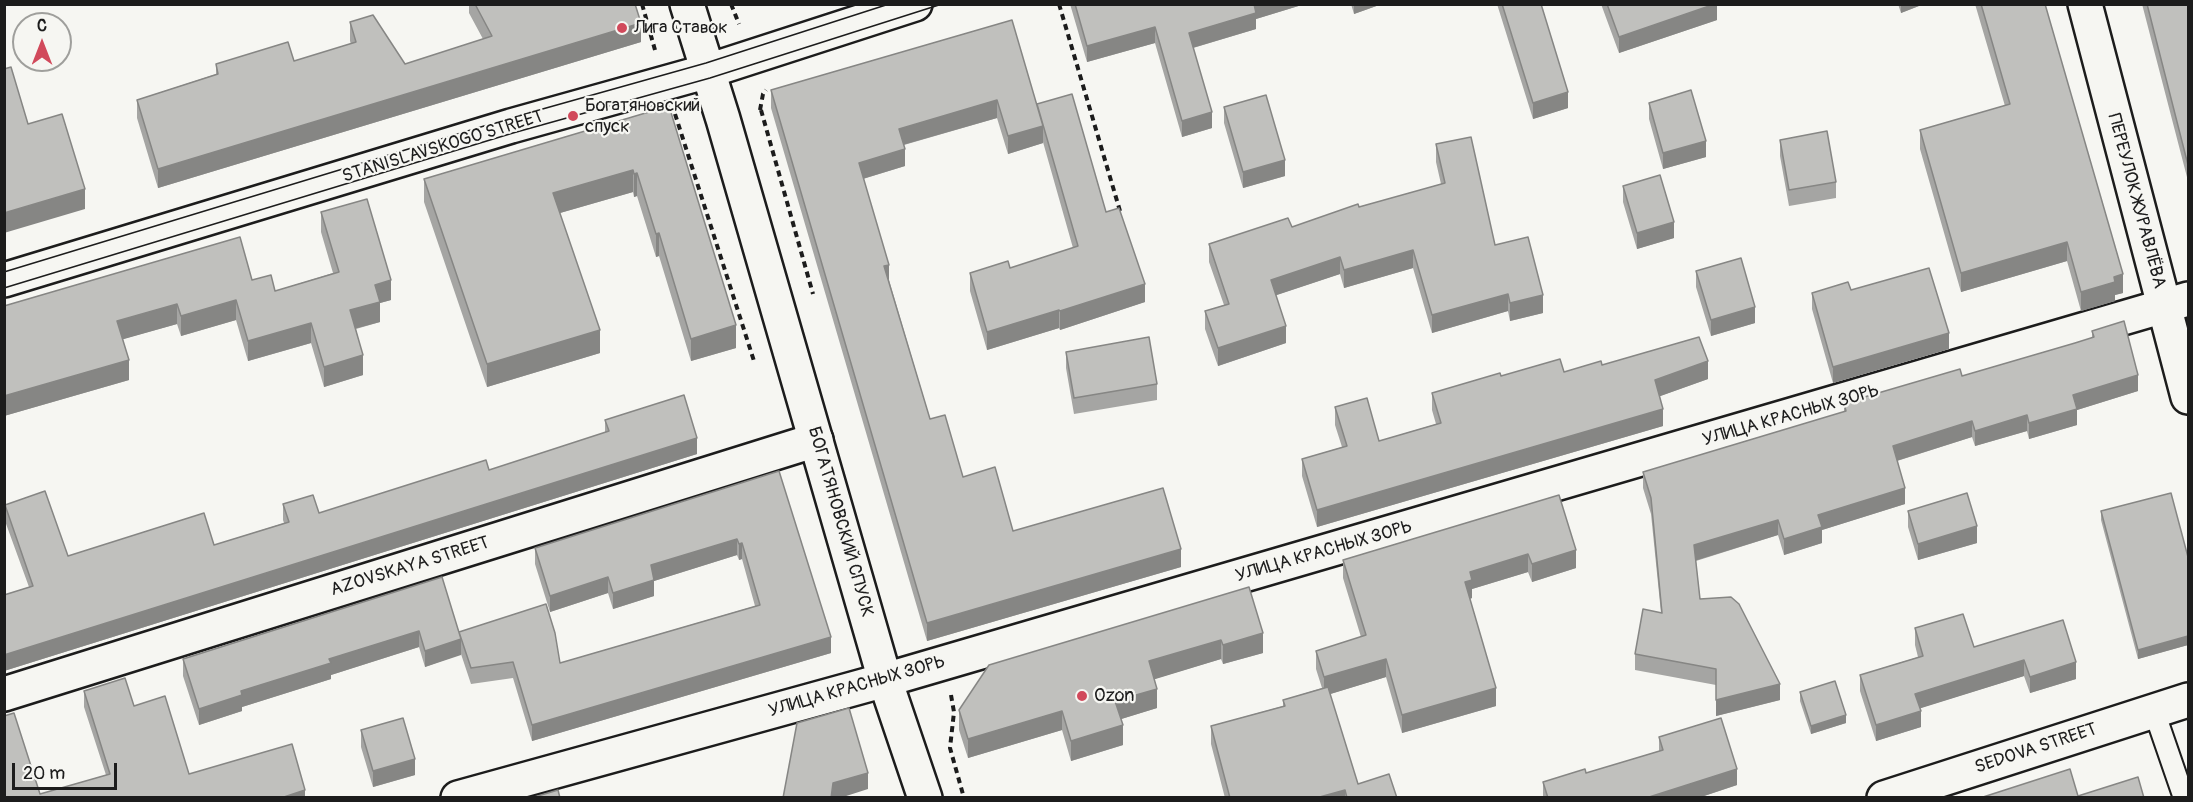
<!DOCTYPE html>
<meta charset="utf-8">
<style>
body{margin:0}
#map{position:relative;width:2193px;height:802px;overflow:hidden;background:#f6f6f2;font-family:Pangolin,sans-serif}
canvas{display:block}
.frame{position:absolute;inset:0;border:6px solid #1c1c1c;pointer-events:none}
.north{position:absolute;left:12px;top:12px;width:60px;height:60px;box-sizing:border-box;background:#f6f6f2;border:2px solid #9f9f9c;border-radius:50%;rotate:0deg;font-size:16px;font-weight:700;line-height:24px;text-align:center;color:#1c1c1c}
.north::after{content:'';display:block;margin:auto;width:21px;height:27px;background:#d1495b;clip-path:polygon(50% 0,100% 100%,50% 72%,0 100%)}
.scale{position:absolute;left:12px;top:763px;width:105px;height:27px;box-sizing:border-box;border:3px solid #1c1c1c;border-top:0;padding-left:8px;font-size:18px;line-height:21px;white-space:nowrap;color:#1c1c1c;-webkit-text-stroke:4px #f6f6f2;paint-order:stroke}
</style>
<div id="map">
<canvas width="2193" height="802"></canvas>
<div class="frame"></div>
<div class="north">С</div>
<div class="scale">20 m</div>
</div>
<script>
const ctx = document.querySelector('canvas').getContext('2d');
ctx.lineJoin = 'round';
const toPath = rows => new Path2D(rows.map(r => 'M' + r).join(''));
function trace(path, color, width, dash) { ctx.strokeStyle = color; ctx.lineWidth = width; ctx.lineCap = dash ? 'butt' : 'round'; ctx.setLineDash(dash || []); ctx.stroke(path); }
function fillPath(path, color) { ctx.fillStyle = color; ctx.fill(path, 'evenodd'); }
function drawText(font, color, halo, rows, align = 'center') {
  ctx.font = font + ' Pangolin,sans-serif'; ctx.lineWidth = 4.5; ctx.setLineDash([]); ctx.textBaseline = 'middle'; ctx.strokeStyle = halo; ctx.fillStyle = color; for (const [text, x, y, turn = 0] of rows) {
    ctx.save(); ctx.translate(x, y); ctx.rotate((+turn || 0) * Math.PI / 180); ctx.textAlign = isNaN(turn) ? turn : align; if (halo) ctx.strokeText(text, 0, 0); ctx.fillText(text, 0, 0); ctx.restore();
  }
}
const path = toPath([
 [642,4,655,50],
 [731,4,739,24],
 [1059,4,1120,211],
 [760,110,763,94,766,90],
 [761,110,813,294],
 [675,114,754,361],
 [951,695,954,712,950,748,964,798]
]);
const service = toPath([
 [2154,711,2184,798]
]);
const minor = toPath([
 [2085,4,2188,397],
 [4,694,816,440],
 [458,798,885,680],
 [1884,798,2188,700]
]);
const tertiary = toPath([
 [687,4,723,119,885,680,925,798],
 [4,280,511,126,708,71,915,4],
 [885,680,2188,299]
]);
const tram = toPath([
 [4,272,507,119,706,63,889,4],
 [4,288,513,133,710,78,942,4]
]);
const wall = toPath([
 [469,4,635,4,641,42,158,188,137,118,137,100,216,74,216,64,294,61,351,44,350,41,350,22,405,64,483,39,469,13],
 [1070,4,1305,4,1256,19,1256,29,1193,48,1212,128,1182,137,1155,43,1087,62],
 [1351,4,1382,4,1354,14],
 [1497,4,1541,4,1568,108,1533,119],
 [1601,4,1717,4,1717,20,1619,53],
 [1898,4,1924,4,1901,13],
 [1975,4,2045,4,2123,293,2115,295,2115,301,2081,311,2067,261,1961,292,1920,149,1920,130,2005,106],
 [2142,4,2188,4,2188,181],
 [1012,20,1037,107,1106,212,1145,302,1060,330,1059,328,987,350,970,291,970,273,1010,268,1073,248,1043,142,1043,143,1008,154,997,118,904,145,905,166,863,179,889,280,930,419,963,477,1013,531,1181,567,927,641,771,108,771,90],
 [1649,103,1706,157,1663,169,1649,119],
 [669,106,736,348,691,361,659,256,656,257,637,196,634,197,633,192,560,213,600,353,487,387,424,202,424,179],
 [1224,107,1285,176,1243,188,1224,123],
 [1780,140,1836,182,1836,198,1789,206,1780,156],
 [1436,144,1495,245,1543,313,1510,321,1508,311,1432,333,1413,268,1344,288,1340,274,1276,295,1286,343,1218,366,1205,329,1205,311,1224,305,1209,262,1209,244,1292,227,1441,184,1436,162],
 [1623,186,1674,238,1637,249,1623,202],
 [321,212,391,300,380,303,380,322,356,329,363,375,324,387,311,343,248,361,236,320,181,336,177,324,123,339,129,380,4,416,4,306,252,280,275,291,333,273,321,232],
 [1696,271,1755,323,1711,336,1696,287],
 [1851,290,1949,349,1833,383,1812,309,1812,293],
 [2092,331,2138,391,2077,410,2077,425,2029,439,2027,431,1975,446,1972,437,1897,461,1905,504,1822,530,1822,543,1784,555,1778,535,1696,561,1700,599,1780,700,1716,716,1716,685,1635,670,1635,654,1661,613,1651,514,1643,488,1643,472,1844,412,1844,403,1962,376,2092,338],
 [1066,352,1157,384,1157,400,1074,414,1066,368],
 [1602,365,1708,379,1660,396,1663,426,1317,527,1302,476,1302,459,1342,447,1335,425,1335,407,1379,441,1436,424,1432,410,1432,393,1501,376,1564,372],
 [605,420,697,454,4,671,4,595,29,587,5,521,5,505,68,556,214,545,284,523,283,520,283,504,319,513,489,470,605,433],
 [779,471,831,653,532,741,513,678,471,684,461,654,425,667,419,647,331,675,331,679,242,707,242,711,199,725,183,676,183,659,442,577,459,632,560,663,755,606,742,559,739,560,737,555,654,581,654,596,613,609,608,593,550,612,535,564,535,548],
 [1559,495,1576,568,1532,582,1528,572,1472,589,1472,598,1470,599,1496,706,1402,733,1386,677,1330,694,1358,784,1397,798,1225,798,1211,744,1211,726,1283,706,1283,700,1322,688,1316,669,1316,651,1361,637,1343,578,1343,560],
 [1908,511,1977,543,1918,560,1908,527],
 [2101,511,2188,557,2188,645,2138,659,2101,520],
 [1249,587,1263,653,1223,664,1221,659,1154,679,1157,708,1121,719,1123,745,1071,761,1062,730,968,758,959,730,959,710],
 [2063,620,2076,679,2030,693,2024,676,1920,708,1921,727,1876,741,1860,691,1860,675,1918,657,1915,645,1915,628,1974,647],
 [84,691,134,706,189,774,305,798,40,794,106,775,84,707],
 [1800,692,1846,723,1811,734,1800,701],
 [361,730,415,775,373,787,361,747],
 [1659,737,1737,785,1698,798,1543,798,1543,782,1586,773,1659,751]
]);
const shadedWall = toPath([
 [1254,4,1305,4,1256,19,1256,29,1189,49,1189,33],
 [1354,4,1382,4,1354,14],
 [1715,4,1717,4,1717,20,1619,53,1619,37],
 [1901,4,1924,4,1901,13],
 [641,23,641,42,158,188,158,169],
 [1155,27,1155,43,1087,62,1087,46],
 [1568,92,1568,108,1533,119,1533,103],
 [997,100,997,118,899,146,899,129],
 [1212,112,1212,128,1182,137,1182,121],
 [1043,126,1043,143,1008,154,1008,136],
 [1706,141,1706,157,1663,169,1663,153],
 [905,149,905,166,859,180,859,163],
 [1285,160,1285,176,1243,188,1243,172],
 [633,170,633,192,553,215,553,193],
 [637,173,637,196,634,197,634,174],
 [85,189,85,209,4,233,4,213],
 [1674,222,1674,238,1637,249,1637,233],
 [659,233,659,256,656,257,656,234],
 [2067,242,2067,261,1961,292,1961,273],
 [1413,250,1413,268,1344,288,1344,270],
 [1340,257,1340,274,1271,297,1271,280],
 [889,265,889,282,884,266],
 [2123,274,2123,293,2115,295,2115,301,2081,311,2081,292,2114,277],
 [391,280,391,300,380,303,380,322,350,330,350,310,375,285],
 [1145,284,1145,302,1060,330,1060,311],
 [1508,294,1508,311,1432,333,1432,315],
 [1543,295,1543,313,1510,321,1510,303],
 [236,300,236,320,181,336,181,316],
 [177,304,177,324,117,341,117,321],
 [1755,307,1755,323,1711,336,1711,320],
 [1059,310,1059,328,987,350,987,332],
 [311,323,311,343,248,361,248,341],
 [736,325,736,348,691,361,691,339],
 [1286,326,1286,343,1218,366,1218,348],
 [600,330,600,353,487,387,487,364],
 [1949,333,1949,349,1833,383,1833,367],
 [363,355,363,375,324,387,324,367],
 [129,360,129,380,4,416,4,396],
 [1708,361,1708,379,1655,398,1655,380],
 [2138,375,2138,391,2077,410,2077,425,2029,439,2029,423,2073,395],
 [1663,409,1663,426,1317,527,1317,510],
 [2027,415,2027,431,1975,446,1975,431],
 [1972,421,1972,437,1893,462,1893,446],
 [697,438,697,454,4,671,4,655],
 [1905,488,1905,504,1822,530,1822,543,1784,555,1784,539,1818,515],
 [1778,520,1778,535,1694,561,1694,545],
 [1977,526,1977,543,1918,560,1918,544],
 [737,539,737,555,654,581,654,596,613,609,613,593,651,565],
 [742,543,742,559,739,560,739,544],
 [1181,549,1181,567,927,641,927,623],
 [1576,550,1576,568,1532,582,1532,564],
 [1528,554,1528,572,1472,589,1472,598,1465,600,1465,582,1470,572],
 [608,577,608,593,550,612,550,596],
 [419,631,419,647,331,675,331,679,242,707,242,711,199,725,199,709,241,691,329,659],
 [1263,633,1263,653,1223,664,1223,645],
 [2188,636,2188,645,2138,659,2138,650],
 [831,637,831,653,532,741,532,725],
 [461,639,461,655,425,667,425,651],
 [1221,640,1221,659,1149,681,1149,661],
 [1386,659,1386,677,1324,696,1324,677],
 [2024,660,2024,676,1915,710,1915,694],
 [2076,662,2076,679,2030,693,2030,677],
 [1780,684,1780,700,1716,716,1716,700],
 [1496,688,1496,706,1402,733,1402,715],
 [1157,689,1157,708,1115,721,1115,701],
 [1062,711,1062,730,968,758,968,739],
 [1921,711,1921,727,1876,741,1876,725],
 [1846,715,1846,723,1811,734,1811,726],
 [1123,725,1123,745,1071,761,1071,741],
 [415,759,415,775,373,787,373,771],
 [1737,769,1737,785,1698,798,1646,798],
 [868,773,868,789,840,798,831,798,833,783],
 [305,790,305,798,281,798],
 [1345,790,1345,798,1316,798]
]);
const building = toPath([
 [475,4,635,4,641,23,158,169,137,100,218,74,216,64,288,42,294,61,356,42,350,22,373,15,405,64,492,36,475,4],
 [1075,4,1254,4,1256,13,1189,33,1212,112,1182,121,1155,27,1087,46,1075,4],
 [1502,4,1541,4,1568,92,1533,103,1502,4],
 [1607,4,1715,4,1619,37,1607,4],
 [1981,4,2045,4,2123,274,2114,277,2115,282,2081,292,2067,242,1961,273,1920,130,2010,104,1981,4],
 [2147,4,2188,4,2188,165,2147,4],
 [1012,20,1043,126,1008,136,997,100,899,129,905,149,859,163,889,265,884,266,930,419,945,415,963,477,995,467,1013,531,1163,488,1181,549,927,623,771,90,1012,20],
 [11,67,28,124,62,114,85,189,4,213,4,69,11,67],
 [1691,90,1706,141,1663,153,1649,103,1691,90],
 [1072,94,1106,212,1119,208,1145,284,1060,311,1059,310,987,332,970,273,1008,261,1010,268,1078,246,1037,104,1072,94],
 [1266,95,1285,160,1243,172,1224,107,1266,95],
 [669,106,736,325,691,339,659,233,656,234,637,173,634,174,633,170,553,193,600,330,487,364,424,179,669,106],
 [1827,131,1836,182,1789,190,1780,140,1827,131],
 [1471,137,1495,245,1528,237,1543,295,1510,303,1508,294,1432,315,1413,250,1344,270,1340,257,1271,280,1286,326,1218,348,1205,311,1229,304,1209,244,1288,218,1292,227,1358,204,1359,207,1445,183,1436,144,1471,137],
 [1660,175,1674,222,1637,233,1623,186,1660,175],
 [367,199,391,280,375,285,380,302,350,310,363,355,324,367,311,323,248,341,236,300,181,316,177,304,117,321,129,360,4,396,4,306,240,237,252,280,271,275,275,291,339,272,321,212,367,199],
 [1741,258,1755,307,1711,320,1696,271,1741,258],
 [1929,268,1949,333,1833,367,1812,293,1848,282,1851,290,1929,268],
 [2124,321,2138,375,2073,395,2077,409,2029,423,2027,415,1975,431,1972,421,1893,446,1905,488,1818,515,1822,527,1784,539,1778,520,1694,545,1700,599,1731,597,1739,604,1780,684,1716,700,1716,669,1635,654,1643,609,1662,613,1651,498,1643,472,1846,411,1844,403,1960,369,1962,376,2075,343,2094,337,2092,331,2124,321],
 [1149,337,1157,384,1074,398,1066,352,1149,337],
 [1699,337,1708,361,1655,380,1663,409,1317,510,1302,459,1347,446,1335,407,1367,398,1379,441,1441,423,1432,393,1500,373,1501,376,1560,359,1564,372,1601,361,1602,365,1699,337],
 [684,395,697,438,4,655,4,595,33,586,5,505,45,491,68,556,204,513,214,545,289,522,283,504,313,495,319,513,486,460,489,470,609,431,605,420,684,395],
 [779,471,831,637,532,725,513,662,471,668,459,632,546,604,555,633,560,663,760,605,742,543,739,544,737,539,651,565,654,580,613,593,608,577,550,596,535,548,779,471],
 [1967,493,1977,526,1918,544,1908,511,1967,493],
 [2171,493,2188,557,2188,636,2138,650,2101,511,2171,493],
 [1559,495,1576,550,1532,564,1528,554,1470,572,1472,580,1465,582,1496,688,1402,715,1386,659,1324,677,1316,651,1366,635,1343,560,1559,495],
 [442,577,461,639,425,651,419,631,329,659,331,663,241,691,242,695,199,709,183,659,442,577],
 [1249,587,1263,633,1223,645,1221,640,1149,661,1157,689,1115,701,1123,725,1071,741,1062,711,968,739,959,710,989,665,1249,587],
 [1963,614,1974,647,2063,620,2076,662,2030,677,2024,660,1915,694,1921,711,1876,725,1860,675,1923,656,1915,628,1963,614],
 [125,678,134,706,165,696,189,774,292,744,305,790,281,798,4,798,4,716,14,713,40,794,110,774,84,691,125,678],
 [1835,681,1846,715,1811,726,1800,692,1835,681],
 [1328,687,1358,784,1389,774,1397,798,1347,798,1345,790,1316,798,1230,798,1211,726,1285,706,1283,700,1328,687],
 [849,708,868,773,833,783,831,798,783,798,797,723,849,708],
 [403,718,415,759,373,771,361,730,403,718],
 [1721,718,1737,769,1646,798,1548,798,1543,782,1585,769,1586,773,1663,750,1659,737,1721,718],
 [2070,769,2078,796,2138,777,2144,798,1980,798,2070,769],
 [558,790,560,798,531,798,558,790]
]);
const markers = [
 [622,28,6,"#d1495b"],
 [573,116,6,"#d1495b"],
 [1082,696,6,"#d1495b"]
];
const poiNames = [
 ["Лига Ставок",634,28],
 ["Богатяновский",585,106],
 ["спуск",585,127],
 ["Ozon",1094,696]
];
const streetNames = [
 ["STANISLAVSKOGO STREET",443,147,-17],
 ["ПЕРЕУЛОК ЖУРАВЛЁВА",2136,201,75],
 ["УЛИЦА КРАСНЫХ ЗОРЬ",1791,416,-16],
 ["БОГАТЯНОВСКИЙ СПУСК",840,522,74],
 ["УЛИЦА КРАСНЫХ ЗОРЬ",1324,552,-16],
 ["AZOVSKAYA STREET",410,567,-17],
 ["УЛИЦА КРАСНЫХ ЗОРЬ",857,687,-16],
 ["SEDOVA STREET",2036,749,-18]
];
trace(service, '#1c1c1c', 24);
trace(minor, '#1c1c1c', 38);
trace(tertiary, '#1c1c1c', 38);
trace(path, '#1c1c1c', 4, [6, 4.5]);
trace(service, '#f6f6f2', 20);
trace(minor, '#f6f6f2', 33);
trace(tertiary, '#f6f6f2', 33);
trace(tram, '#1c1c1c', 1.5);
fillPath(wall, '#a5a5a3');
fillPath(shadedWall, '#868684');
fillPath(building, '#c0c0bd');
trace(building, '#868684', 1.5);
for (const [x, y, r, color] of markers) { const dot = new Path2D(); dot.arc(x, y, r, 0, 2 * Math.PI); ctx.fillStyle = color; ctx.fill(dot); trace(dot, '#f6f6f2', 2); }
drawText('18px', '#1c1c1c', '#f6f6f2', poiNames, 'left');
drawText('18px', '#1c1c1c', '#f6f6f2', streetNames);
</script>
